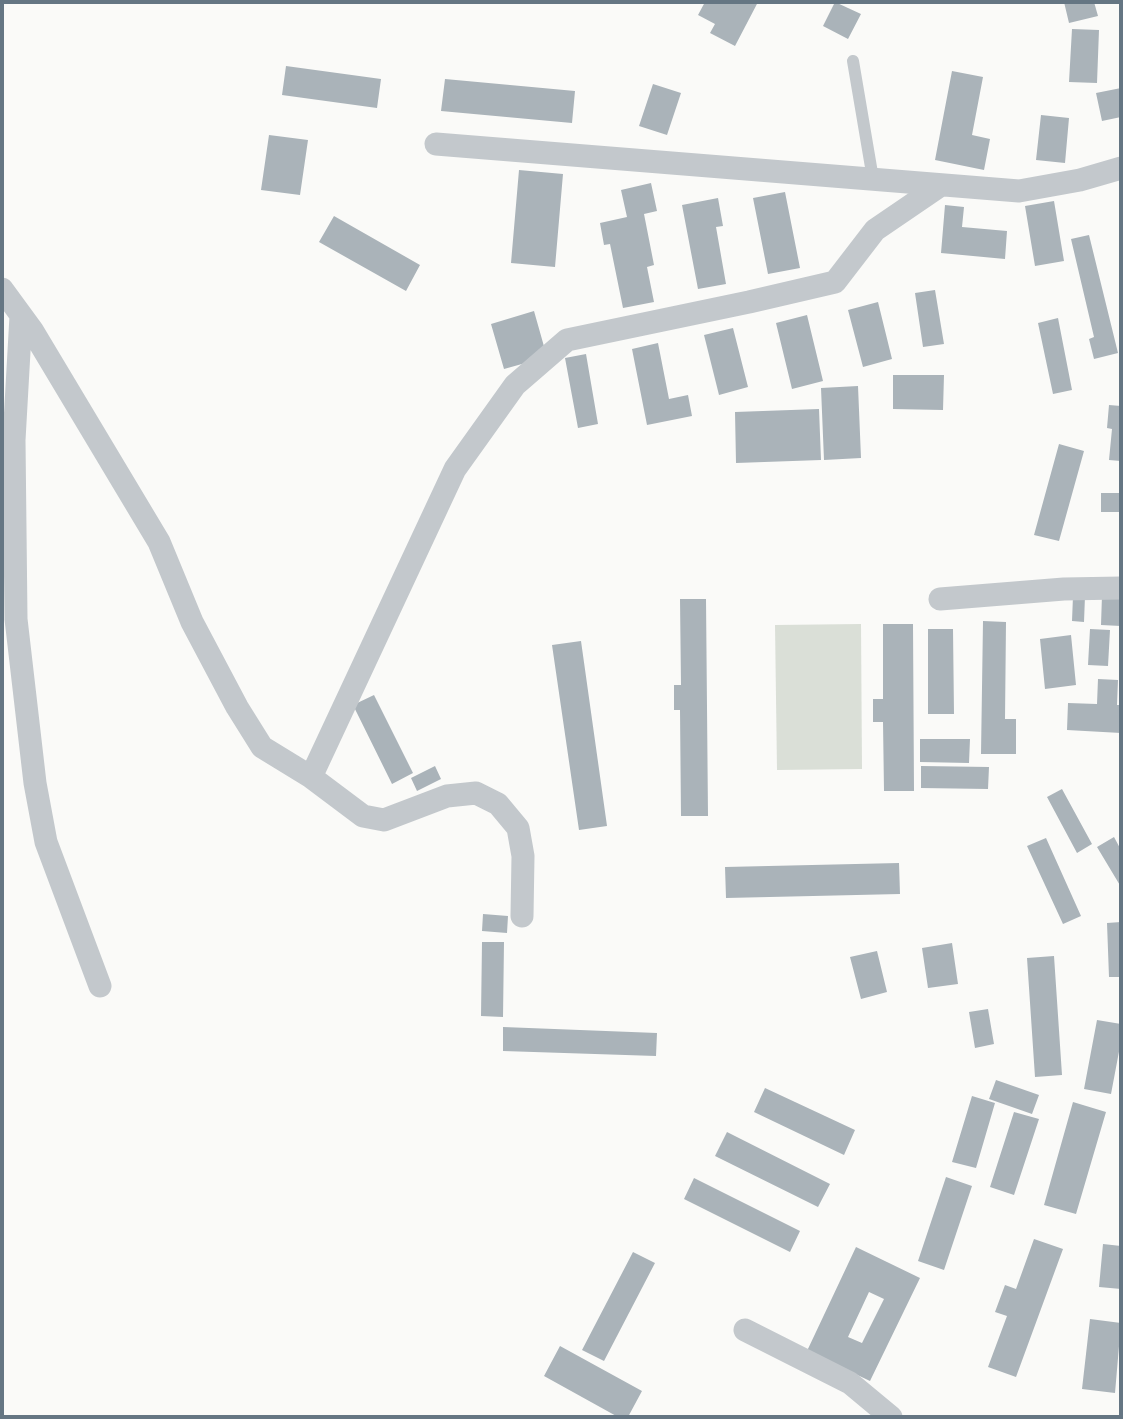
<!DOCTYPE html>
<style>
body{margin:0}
#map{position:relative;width:1123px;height:1419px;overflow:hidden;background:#fafaf8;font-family:"DM Sans",sans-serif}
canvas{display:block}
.frame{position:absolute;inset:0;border:4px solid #657683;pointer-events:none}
</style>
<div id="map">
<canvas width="1123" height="1419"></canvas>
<div class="frame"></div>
</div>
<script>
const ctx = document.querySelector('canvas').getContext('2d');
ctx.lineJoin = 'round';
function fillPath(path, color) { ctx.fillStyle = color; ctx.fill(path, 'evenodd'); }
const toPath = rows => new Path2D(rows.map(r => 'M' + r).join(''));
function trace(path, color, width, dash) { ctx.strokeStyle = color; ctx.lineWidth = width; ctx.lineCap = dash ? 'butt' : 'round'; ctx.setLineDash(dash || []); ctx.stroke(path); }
const green = toPath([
 [861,624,862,769,777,770,775,625]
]);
const building = toPath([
 [705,2,758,2,735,46,710,33,715,24,698,15],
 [835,2,861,14,848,39,823,26],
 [1064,2,1094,2,1098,16,1069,23],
 [1072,29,1099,30,1097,83,1069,82],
 [286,66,381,79,377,108,282,95],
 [952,71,983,77,972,135,990,139,984,170,935,160],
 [445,79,575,91,572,123,441,111],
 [653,84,681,93,667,135,639,126],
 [1121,88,1121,117,1102,121,1096,93],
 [1041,115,1069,118,1065,163,1036,160],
 [269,135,308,140,300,195,261,190],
 [519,170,563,174,555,267,511,263],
 [651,183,657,211,644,214,654,265,647,267,654,302,623,308,610,244,604,245,600,223,627,217,621,190],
 [785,192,800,268,768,274,753,198],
 [718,198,723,226,716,227,726,284,698,289,682,205],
 [1054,201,1064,261,1035,266,1025,206],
 [945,205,964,207,962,227,1007,231,1005,259,941,253],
 [334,216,420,265,406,291,319,242],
 [1089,235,1118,353,1094,359,1089,339,1094,337,1071,239],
 [935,290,944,344,923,347,915,293],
 [878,302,892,359,863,367,848,310],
 [534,311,547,357,504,369,491,324],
 [807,315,823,381,792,389,776,323],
 [1058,318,1072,390,1053,394,1038,323],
 [733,328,748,387,719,395,704,335],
 [658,343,669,399,688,395,692,416,647,425,632,349],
 [586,354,598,424,578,428,565,358],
 [893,375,944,375,943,410,893,409],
 [858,386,861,458,824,460,821,388],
 [1109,405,1121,406,1121,461,1109,460,1112,429,1107,428],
 [819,409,821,460,736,463,735,412],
 [1059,444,1084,451,1059,541,1034,535],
 [1101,493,1121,493,1121,512,1101,512],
 [1102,595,1121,596,1121,626,1101,625],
 [1073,596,1085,596,1084,622,1072,621],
 [680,599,706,599,708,816,681,816,680,710,674,710,674,685,681,685],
 [983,621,1006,622,1005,719,1016,719,1016,754,981,754],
 [883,624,913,624,914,791,884,791,883,722,873,722,873,699,883,699],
 [928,629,953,629,954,714,928,714],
 [1090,629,1110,630,1108,666,1088,665],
 [1071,635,1076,685,1045,689,1040,639],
 [581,641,607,826,579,830,552,645],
 [1098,679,1118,680,1117,705,1121,705,1121,733,1067,730,1068,703,1097,704],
 [374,695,413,773,392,784,353,705],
 [920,739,970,739,969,763,920,762],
 [435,766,441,779,417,791,411,778],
 [921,766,989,767,988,789,921,788],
 [1062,789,1092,844,1077,853,1047,797],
 [1114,837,1121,850,1121,887,1097,847],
 [1046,838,1081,916,1063,924,1027,846],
 [899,863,900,894,726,898,725,867],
 [483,914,508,916,507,933,482,931],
 [1121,922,1121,977,1109,977,1107,923],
 [482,942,504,942,503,1017,481,1016],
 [952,943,958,984,928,988,922,948],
 [877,951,887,992,861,999,850,957],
 [1054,956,1062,1075,1035,1077,1027,958],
 [988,1009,994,1044,975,1048,969,1012],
 [1097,1020,1121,1024,1121,1041,1111,1094,1084,1089],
 [503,1027,657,1033,656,1056,503,1051],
 [996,1080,1039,1095,1032,1114,989,1099],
 [765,1088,855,1130,844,1155,754,1112],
 [972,1096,995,1103,976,1168,952,1162],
 [1073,1102,1106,1112,1076,1214,1044,1205],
 [1014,1112,1039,1119,1014,1195,990,1187],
 [727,1132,830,1184,818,1207,715,1156],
 [946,1177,972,1186,944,1270,918,1261],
 [694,1178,800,1231,790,1252,684,1199],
 [1034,1239,1063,1249,1016,1377,988,1367,1007,1316,995,1312,1005,1285,1016,1289],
 [1103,1244,1121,1246,1121,1289,1099,1287],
 [856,1247,920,1278,870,1381,807,1351],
 [869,1292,884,1299,862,1343,848,1337],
 [633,1252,655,1263,604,1361,582,1350],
 [1090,1319,1121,1323,1115,1393,1082,1389],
 [560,1346,642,1391,628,1417,618,1417,544,1376]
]);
const service = toPath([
 [853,61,873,179]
]);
const minor = toPath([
 [436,144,1019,191,1080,180,1121,168],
 [2,289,32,330,159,542,192,622,237,707,262,747,311,777,363,816,384,820,447,796,476,793,498,804,518,828,523,856,522,916],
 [21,316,14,440,16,619,35,783,46,842,100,986],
 [940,599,1064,589,1121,588],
 [311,777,455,469,515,385,567,340,749,302,835,282,875,230,941,185],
 [745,1330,850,1383,891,1417]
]);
fillPath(green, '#dadfd7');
fillPath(building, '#aab3b9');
trace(service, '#c3c8cc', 12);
trace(minor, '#c3c8cc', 23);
</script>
